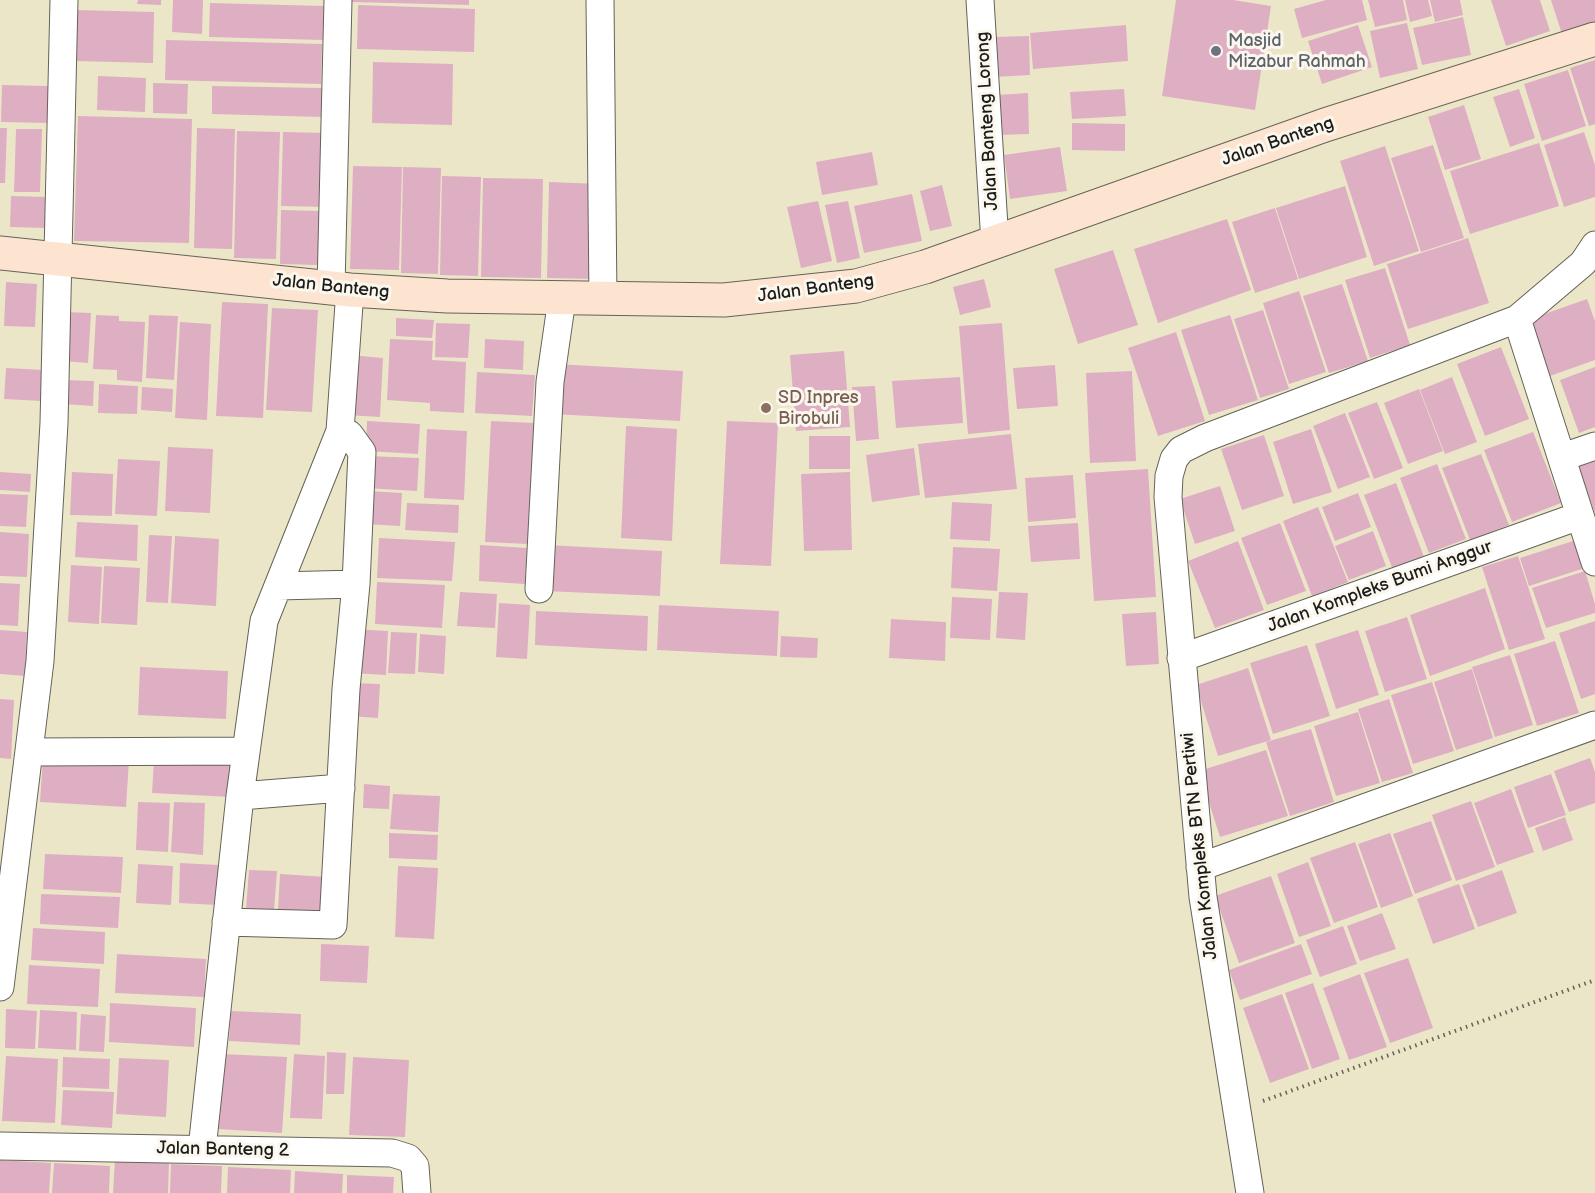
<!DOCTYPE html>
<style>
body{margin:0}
canvas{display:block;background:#ece6c8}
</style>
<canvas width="1595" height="1193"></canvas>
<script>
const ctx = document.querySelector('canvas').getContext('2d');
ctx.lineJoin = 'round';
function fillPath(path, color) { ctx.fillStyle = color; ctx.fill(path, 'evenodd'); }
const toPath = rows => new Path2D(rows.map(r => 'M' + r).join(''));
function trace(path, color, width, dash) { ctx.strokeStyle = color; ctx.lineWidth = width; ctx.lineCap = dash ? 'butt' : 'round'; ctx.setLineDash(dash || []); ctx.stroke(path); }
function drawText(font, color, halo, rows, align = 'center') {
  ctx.font = font + ' "Balsamiq Sans",sans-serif'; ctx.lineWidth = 6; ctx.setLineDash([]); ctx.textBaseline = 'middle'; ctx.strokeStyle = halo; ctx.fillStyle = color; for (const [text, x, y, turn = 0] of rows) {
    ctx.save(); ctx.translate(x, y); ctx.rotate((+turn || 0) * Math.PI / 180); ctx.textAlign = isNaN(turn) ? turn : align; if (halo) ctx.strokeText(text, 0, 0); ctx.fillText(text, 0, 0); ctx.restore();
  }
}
const building = toPath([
 [138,0,161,0,161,5,137,4],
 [173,0,203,0,202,34,172,32],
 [351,0,469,0,469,5,351,2],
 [1176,0,1233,0,1271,6,1255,110,1162,96],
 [1326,0,1362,0,1367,20,1302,38,1294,9],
 [1368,0,1403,0,1407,20,1375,27],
 [1405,0,1428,0,1432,16,1410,22],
 [1430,0,1460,0,1463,15,1435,22],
 [1491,0,1540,0,1550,31,1506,46],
 [1551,0,1595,0,1595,23,1562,34],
 [210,3,324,6,323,40,209,37],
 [358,5,475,9,474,52,357,49],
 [76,10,154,12,153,63,75,61],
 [1463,17,1471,55,1422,65,1413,28],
 [1407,23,1418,69,1380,78,1370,31],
 [1126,25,1128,61,1033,69,1030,33],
 [1358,25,1372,67,1322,84,1308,41],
 [1029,36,1030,75,995,77,993,37],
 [166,40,322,44,321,84,165,80],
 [1595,60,1595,124,1589,126,1570,68],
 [373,62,453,64,452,125,372,123],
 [1568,70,1586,126,1542,141,1524,84],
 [98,76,146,78,145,112,97,110],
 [153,83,188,84,187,114,153,113],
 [2,85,49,86,48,123,1,122],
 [212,86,323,88,322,117,212,114],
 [1124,89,1126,116,1072,119,1070,92],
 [1519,89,1535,138,1510,147,1493,97],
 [1028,93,1029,134,999,135,997,95],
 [1464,105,1481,159,1445,170,1428,117],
 [78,116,192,119,189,243,74,241],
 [1072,123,1125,124,1125,151,1072,150],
 [0,128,7,128,5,183,0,183],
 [197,128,235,129,232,249,194,248],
 [16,129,42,129,40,192,14,192],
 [237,131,280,132,276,259,234,258],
 [283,132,328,133,326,207,281,206],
 [1584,132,1595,165,1595,197,1564,207,1544,145],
 [1539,143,1559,206,1470,234,1450,171],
 [1433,145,1464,238,1421,252,1391,158],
 [1385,146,1419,251,1374,266,1340,161],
 [1060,147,1067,191,1010,199,1004,155],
 [872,152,878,185,822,195,816,162],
 [353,166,402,167,399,270,350,269],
 [403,167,441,168,438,274,401,273],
 [442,176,481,177,478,276,440,275],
 [483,178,543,179,541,278,481,277],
 [549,182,600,184,597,279,547,278],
 [942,185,952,226,930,231,920,191],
 [1345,186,1367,257,1299,279,1276,208],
 [912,194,922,241,864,253,854,206],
 [11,196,48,197,47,228,10,227],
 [818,201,832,261,801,268,787,207],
 [848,201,860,258,837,263,825,205],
 [1275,208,1298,279,1255,293,1232,222],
 [281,210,320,211,318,265,280,264],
 [1227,219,1251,290,1158,323,1134,249],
 [1468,238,1489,303,1408,329,1387,264],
 [1113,250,1138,325,1078,344,1054,269],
 [1385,268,1410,345,1370,358,1345,280],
 [984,279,991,307,960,315,953,287],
 [6,282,37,284,35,327,4,326],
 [1342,284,1368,361,1329,373,1303,296],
 [1299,291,1326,372,1289,384,1263,303],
 [1587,299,1595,321,1595,360,1550,376,1530,319],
 [222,302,268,304,263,418,216,416],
 [272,308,318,310,312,412,266,410],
 [1263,310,1289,389,1260,398,1234,319],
 [65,312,91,313,88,363,63,361],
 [96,315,119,316,119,321,145,322,142,382,117,380,117,370,93,369],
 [149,315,178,316,174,380,146,378],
 [1230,315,1258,400,1209,415,1181,330],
 [396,318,434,320,432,338,396,336],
 [180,322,211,324,207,420,175,418],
 [436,323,470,324,468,358,435,357],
 [1002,323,1010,430,968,434,959,326],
 [1176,332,1205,421,1158,436,1128,348],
 [390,339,433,341,432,360,466,362,464,413,430,411,430,403,387,400],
 [485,339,524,341,523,370,484,368],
 [1501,347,1529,419,1485,436,1457,364],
 [844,351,850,427,796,431,790,355],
 [350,355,383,358,380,417,347,415],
 [556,364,683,371,680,421,553,414],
 [1055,365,1058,406,1017,409,1013,368],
 [1595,367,1595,427,1579,433,1560,380],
 [6,368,44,370,42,401,4,399],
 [1132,371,1136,461,1090,463,1086,373],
 [477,372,535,375,532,416,475,413],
 [960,377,963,423,896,428,892,381],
 [1452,377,1477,442,1445,454,1420,390],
 [65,380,94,381,93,406,63,404],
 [99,384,138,386,137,414,98,413],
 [875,386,879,439,856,441,852,387],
 [142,387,173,389,172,412,141,410],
 [1419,389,1443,451,1408,464,1384,403],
 [1377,402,1403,468,1374,479,1348,413],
 [1345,413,1370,477,1338,489,1313,426],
 [367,421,420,424,418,454,366,451],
 [491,421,534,423,528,544,485,542],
 [727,421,778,423,771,566,720,564],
 [626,426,677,429,672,541,621,538],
 [427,429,467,431,464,500,424,498],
 [1311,429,1332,492,1293,504,1273,442],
 [1533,432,1561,503,1512,522,1484,450],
 [1011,434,1017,489,925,498,918,444],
 [1264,435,1284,496,1242,510,1221,449],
 [809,436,850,436,850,469,809,469],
 [168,447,213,449,210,513,165,511],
 [914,448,920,495,872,502,866,455],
 [1481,454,1509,525,1470,540,1442,468],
 [367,456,419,458,417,491,366,488],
 [1595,458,1595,513,1577,464],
 [118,459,160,461,157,516,115,514],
 [1437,464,1466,539,1429,553,1400,478],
 [1148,469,1156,597,1094,601,1085,473],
 [0,472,31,474,30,492,0,490],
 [72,472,113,474,112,516,70,515],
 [850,472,852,550,804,551,801,474],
 [1073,475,1076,518,1028,522,1025,478],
 [1396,483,1424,557,1393,570,1364,495],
 [1220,486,1235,531,1195,544,1180,499],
 [368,491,402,493,400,526,366,524],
 [1358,493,1371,527,1335,541,1322,507],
 [0,494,28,495,26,527,0,526],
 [952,502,992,504,990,541,950,539],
 [407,503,459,505,458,533,405,530],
 [1318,507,1348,582,1312,596,1283,521],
 [77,522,138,525,137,561,75,557],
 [1078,523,1080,559,1031,562,1028,526],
 [1280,523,1306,591,1267,605,1241,538],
 [1373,531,1386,566,1349,580,1335,546],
 [0,532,29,534,27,577,0,576],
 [149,535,172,536,168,603,146,602],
 [175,536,219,539,216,606,171,603],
 [379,538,455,542,452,581,377,578],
 [1576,540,1585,568,1529,586,1520,558],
 [1238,541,1264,610,1215,628,1188,561],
 [480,545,527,548,525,584,479,581],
 [546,545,662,551,660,596,544,591],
 [953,547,1000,549,997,591,951,588],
 [1518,556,1545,639,1509,650,1482,567],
 [71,565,102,567,99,624,68,622],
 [104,566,140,568,137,625,101,623],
 [1585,571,1595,604,1595,613,1546,628,1532,588],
 [377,582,445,585,442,628,375,624],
 [0,583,20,584,18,626,0,625],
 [1485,588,1505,649,1430,676,1410,615],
 [460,592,497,594,495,628,457,626],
 [999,592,1028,593,1025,640,996,638],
 [952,597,992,599,990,640,950,638],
 [499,603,530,605,527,659,496,657],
 [659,605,779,611,777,656,657,650],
 [536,611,648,616,647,651,535,645],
 [1156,612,1159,664,1126,666,1122,614],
 [1407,617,1427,679,1385,692,1365,631],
 [891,619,946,622,945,661,889,658],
 [1595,621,1595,694,1581,699,1559,633],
 [354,629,388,631,386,675,352,673],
 [0,630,27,632,25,676,0,674],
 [1358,630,1379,695,1336,709,1315,644],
 [391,632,417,633,415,674,388,673],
 [420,634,446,636,444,674,418,672],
 [781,636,818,638,817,658,780,657],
 [1555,641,1579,713,1537,726,1514,654],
 [1307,645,1330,716,1273,734,1250,663],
 [1510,655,1533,725,1495,737,1472,667],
 [140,667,228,671,226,719,138,715],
 [1248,668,1271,740,1218,756,1196,685],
 [1472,669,1493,738,1456,750,1434,682],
 [1432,682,1454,751,1413,764,1391,695],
 [352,683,380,684,378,718,350,716],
 [0,699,14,700,11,759,0,758],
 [1389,699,1413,773,1382,782,1358,709],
 [1358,712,1380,783,1336,796,1314,726],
 [1311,729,1334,802,1290,816,1266,742],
 [1266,750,1288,816,1220,837,1199,771],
 [43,757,129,761,126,807,40,802],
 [1590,758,1595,772,1595,803,1569,812,1554,771],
 [154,759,233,763,231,797,152,793],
 [1551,774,1566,815,1528,828,1514,787],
 [364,784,390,786,389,809,363,808],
 [1511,789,1534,852,1497,865,1474,803],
 [393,794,440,796,438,832,390,829],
 [1471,801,1495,867,1456,881,1432,815],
 [138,802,170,803,168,852,136,850],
 [174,802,205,803,203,855,171,852],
 [1565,817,1573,840,1543,851,1535,828],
 [1431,821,1452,880,1415,894,1393,834],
 [389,833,438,835,437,860,389,858],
 [1390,833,1413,896,1381,908,1358,844],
 [1355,842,1378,907,1334,923,1310,858],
 [45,854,123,857,121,893,43,889],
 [1308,862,1331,926,1299,937,1277,874],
 [180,863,219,865,217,905,179,903],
 [138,864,173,866,171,905,136,903],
 [398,866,438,868,434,939,395,937],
 [249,870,277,871,274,910,246,909],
 [1502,870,1517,913,1478,927,1462,885],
 [280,874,326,877,324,913,278,910],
 [1271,876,1295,943,1239,963,1215,896],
 [1459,884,1475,929,1433,944,1417,899],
 [41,894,120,897,118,928,40,924],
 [1382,913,1396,949,1360,961,1347,926],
 [1343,926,1357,964,1320,977,1306,940],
 [33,928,105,932,104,964,31,960],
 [321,944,369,946,367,983,320,981],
 [1301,944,1312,974,1240,1000,1229,970],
 [117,954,206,959,204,997,115,993],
 [1408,958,1433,1028,1390,1043,1364,973],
 [29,965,100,969,98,1007,27,1004],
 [1360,974,1387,1047,1349,1060,1323,988],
 [1313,983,1340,1059,1312,1069,1285,993],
 [1282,994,1309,1069,1270,1083,1243,1008],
 [110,1003,196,1008,194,1047,109,1042],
 [6,1009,37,1011,35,1049,5,1048],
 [40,1010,77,1012,76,1050,38,1048],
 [231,1011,301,1014,300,1045,229,1041],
 [81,1014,106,1016,104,1052,79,1051],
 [327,1052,346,1053,344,1094,326,1094],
 [222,1054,287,1057,282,1133,218,1129],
 [294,1054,325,1056,322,1119,290,1118],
 [6,1056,58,1059,55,1123,2,1121],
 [63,1057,110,1059,109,1089,62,1087],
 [353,1057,409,1060,405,1137,349,1135],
 [119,1058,169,1060,166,1117,116,1114],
 [63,1090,114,1092,112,1128,61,1125],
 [115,1159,169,1162,168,1193,113,1193],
 [0,1160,51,1163,49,1193,0,1193],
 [54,1163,110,1166,109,1193,52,1193],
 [171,1164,222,1166,221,1193,170,1193],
 [228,1167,291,1170,290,1193,227,1193],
 [295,1171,343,1174,342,1193,294,1193],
 [347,1175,394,1177,393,1193,347,1193]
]);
const path = toPath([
 [1263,1101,1595,980]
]);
const street = toPath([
 [600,0,603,300],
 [980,0,995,243],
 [331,287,338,0],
 [1517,319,1595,562],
 [1563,457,1595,446],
 [278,586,356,584],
 [539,589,550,382,562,299],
 [1181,658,1579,516],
 [30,752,246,751],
 [240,796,341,788],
 [1200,867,1595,725],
 [226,922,333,925,346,689,356,584,362,452,349,434,340,431],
 [0,987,40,661,54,423,64,0],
 [0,1146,392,1153,408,1158,415,1166,417,1193],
 [202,1149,240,796,264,621,340,431,350,290],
 [1250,1193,1203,897,1168,497,1169,476,1174,459,1181,450,1205,438,1517,319,1583,263,1595,245]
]);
const secondary = toPath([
 [0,253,350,290,447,296,724,300,856,286,925,267,1325,125,1595,39]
]);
const markers = [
 [1216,51,6,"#6b7280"],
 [766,408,6,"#8d6e63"]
];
const worshipNames = [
 ["Masjid",1228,41],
 ["Mizabur Rahmah",1228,62]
];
const streetNames = [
 ["Jalan Banteng Lorong",988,121,-93],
 ["Jalan Banteng",1278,142,-19],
 ["Jalan Banteng",331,287,6],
 ["Jalan Banteng",816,289,-8],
 ["Jalan Kompleks Bumi Anggur",1380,587,-20],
 ["Jalan Kompleks BTN Pertiwi",1200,846,-96],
 ["Jalan Banteng 2",223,1150,1]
];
const educationNames = [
 ["SD Inpres",778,398],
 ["Birobuli",778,419]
];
fillPath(building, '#deafc3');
trace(street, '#656358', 29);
trace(secondary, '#656358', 35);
trace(path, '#656358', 4, [1.5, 4.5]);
trace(street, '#fff', 27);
trace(secondary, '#fde4d1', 33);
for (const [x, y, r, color] of markers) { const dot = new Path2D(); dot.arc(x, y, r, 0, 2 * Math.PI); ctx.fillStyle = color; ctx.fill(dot); trace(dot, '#fbf7ec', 2); }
drawText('18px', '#5b616d', '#fbf7ec', worshipNames, 'left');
drawText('18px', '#1c1c1c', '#fbf7ec', streetNames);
drawText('18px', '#785e54', '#fbf7ec', educationNames, 'left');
</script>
